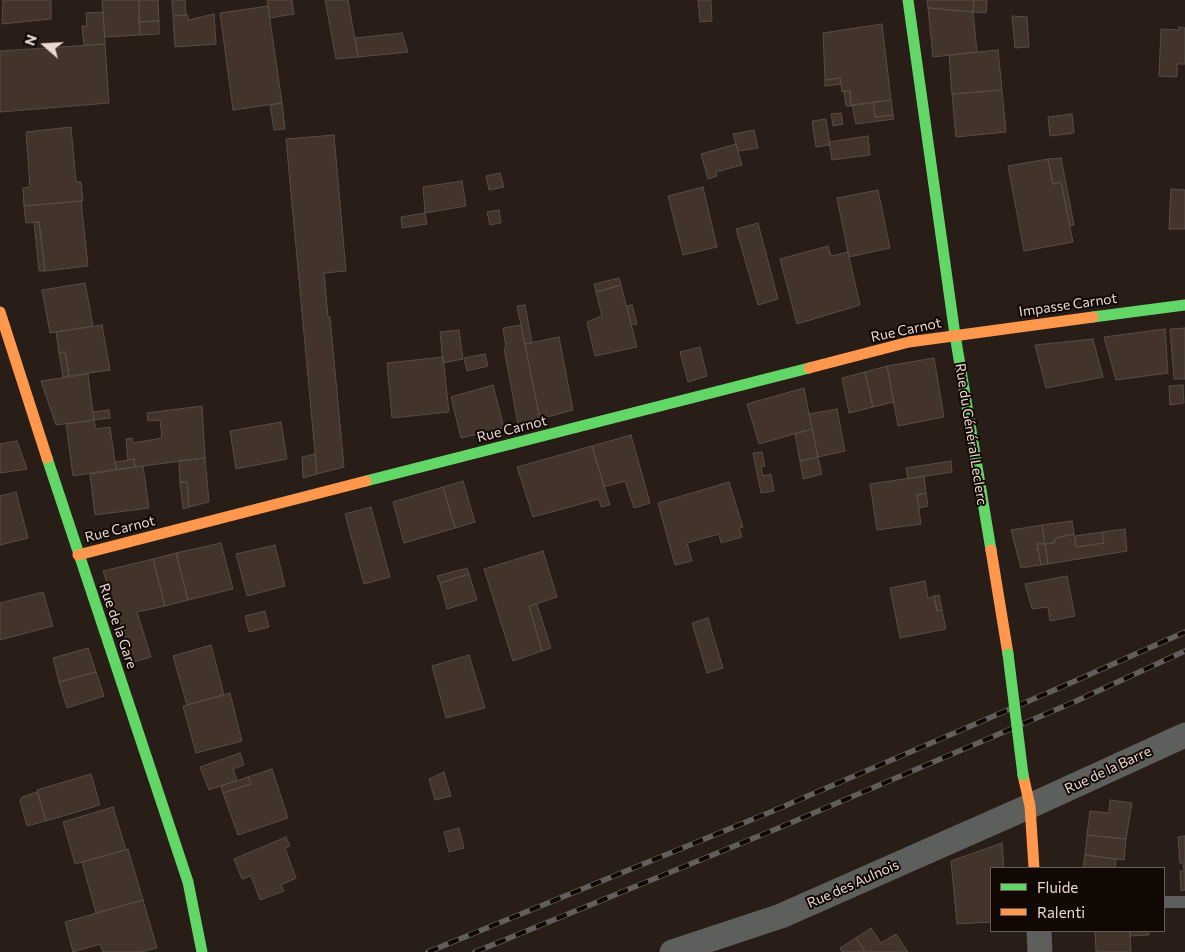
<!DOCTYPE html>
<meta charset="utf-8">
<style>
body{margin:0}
#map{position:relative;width:1185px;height:952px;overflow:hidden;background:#281d17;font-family:Commissioner,sans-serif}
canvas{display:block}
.legend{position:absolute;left:990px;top:867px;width:175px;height:65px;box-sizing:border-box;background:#110804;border:1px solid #675c56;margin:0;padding:6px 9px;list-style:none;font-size:15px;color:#e8d9d1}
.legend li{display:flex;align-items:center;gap:10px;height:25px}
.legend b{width:25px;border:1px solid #675c56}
.north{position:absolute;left:20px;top:20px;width:50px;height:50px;-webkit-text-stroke:4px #110804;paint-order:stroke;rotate:289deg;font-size:14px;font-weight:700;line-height:20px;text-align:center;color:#e8d9d1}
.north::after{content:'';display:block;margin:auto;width:18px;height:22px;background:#e8d9d1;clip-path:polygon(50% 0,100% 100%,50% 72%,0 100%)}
</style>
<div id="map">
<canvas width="1185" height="952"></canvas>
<ul class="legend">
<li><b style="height:6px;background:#63d668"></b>Fluide</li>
<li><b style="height:6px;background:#ff974d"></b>Ralenti</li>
</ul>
<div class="north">N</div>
</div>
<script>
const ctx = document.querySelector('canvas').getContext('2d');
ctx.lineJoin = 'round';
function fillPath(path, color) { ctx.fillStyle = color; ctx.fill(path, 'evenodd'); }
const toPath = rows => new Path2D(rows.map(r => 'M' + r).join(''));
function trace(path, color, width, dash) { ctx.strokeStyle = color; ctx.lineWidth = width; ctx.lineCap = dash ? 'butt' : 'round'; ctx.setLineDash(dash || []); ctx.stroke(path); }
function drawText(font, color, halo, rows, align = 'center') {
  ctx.font = font + ' Commissioner,sans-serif'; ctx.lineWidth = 4; ctx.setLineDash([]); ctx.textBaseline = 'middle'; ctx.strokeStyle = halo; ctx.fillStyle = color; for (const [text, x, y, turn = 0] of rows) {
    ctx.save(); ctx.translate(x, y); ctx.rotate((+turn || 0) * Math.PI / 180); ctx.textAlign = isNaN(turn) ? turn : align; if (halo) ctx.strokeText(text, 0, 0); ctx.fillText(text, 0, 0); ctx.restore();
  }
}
const building = toPath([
 [3,0,51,0,51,19,2,24,3,0],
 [102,0,139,0,140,35,105,37,102,0],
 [139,0,158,0,159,21,139,22,139,0],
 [172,0,185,0,186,15,173,16,172,0],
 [267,0,292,0,294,14,270,18,267,0],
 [325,0,348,0,358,57,336,59,325,0],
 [698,0,711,0,712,21,700,22,698,0],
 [927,0,974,0,973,12,928,8,927,0],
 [974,0,987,0,986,13,973,12,974,0],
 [268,6,282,103,233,110,220,13,268,6],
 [928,8,973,12,977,52,933,57,928,8],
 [103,12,105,44,84,45,82,26,87,26,86,13,103,12],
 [214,14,216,44,175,47,173,16,188,15,188,20,214,14],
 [1012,16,1027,17,1029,47,1015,48,1012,16],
 [159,21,159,34,140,35,139,22,159,21],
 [882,24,891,100,851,106,850,91,842,92,840,78,825,80,823,33,882,24],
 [1179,27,1185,28,1185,64,1177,64,1177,77,1159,76,1161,29,1179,30,1179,27],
 [402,33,408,52,358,57,355,38,402,33],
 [105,44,109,103,0,112,0,51,105,44],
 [998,50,1002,90,952,94,949,55,998,50],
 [840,78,841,84,825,86,825,80,840,78],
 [1002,90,1006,132,956,137,952,94,1002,90],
 [844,91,850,91,851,106,846,106,844,91],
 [891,100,893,115,875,117,873,102,891,100],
 [873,102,875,117,893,115,894,119,856,124,852,105,873,102],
 [282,103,285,129,274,130,270,105,282,103],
 [841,113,843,124,833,126,831,114,841,113],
 [1072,114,1074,133,1050,136,1048,117,1072,114],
 [826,119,830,145,816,147,812,121,826,119],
 [71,127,76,182,81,182,83,201,24,206,23,188,30,187,26,132,71,127],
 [754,130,758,148,738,151,733,134,754,130],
 [334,135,346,271,324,273,328,317,330,317,344,467,317,474,286,139,334,135],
 [868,136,870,155,832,160,829,142,868,136],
 [736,144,742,165,716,172,717,176,708,179,701,154,736,144],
 [1061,158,1074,225,1070,226,1061,182,1053,184,1048,159,1061,158],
 [1048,159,1053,184,1061,182,1073,242,1024,251,1008,166,1048,159],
 [500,173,504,187,489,190,486,176,500,173],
 [462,181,466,206,425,213,423,187,462,181],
 [703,187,717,247,683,255,668,196,703,187],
 [1171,189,1185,190,1185,229,1169,229,1171,189],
 [878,190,890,248,849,257,837,198,878,190],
 [81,201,88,266,45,271,39,222,26,223,24,206,81,201],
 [499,210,501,223,490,225,487,212,499,210],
 [425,213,427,224,402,228,401,217,425,213],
 [34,222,39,222,45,271,39,271,34,222],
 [758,223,778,299,758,305,736,229,758,223],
 [828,246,831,256,848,252,860,305,797,324,780,259,828,246],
 [619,278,621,285,596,292,594,284,619,278],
 [85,283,93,326,50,333,42,290,85,283],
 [621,285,637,347,595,356,587,322,602,316,596,292,621,285],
 [525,305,532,343,525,344,517,306,525,305],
 [632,305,637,324,631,325,627,306,632,305],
 [102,325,110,370,69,376,65,352,59,353,56,332,102,325],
 [521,325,540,419,518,424,504,348,506,348,503,328,521,325],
 [1185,328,1185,379,1174,379,1170,329,1185,328],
 [1165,329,1168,373,1116,380,1104,337,1165,329],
 [459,330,463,359,443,363,440,332,459,330],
 [559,337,573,410,540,419,525,344,559,337],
 [1093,339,1103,377,1046,388,1035,345,1093,339],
 [700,347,707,376,688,382,680,352,700,347],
 [65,352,69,376,63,377,59,353,65,352],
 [485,354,488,366,467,371,464,358,485,354],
 [443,357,449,412,392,418,387,363,443,357],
 [934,358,944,417,898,426,887,366,934,358],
 [887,366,894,402,873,407,865,372,887,366],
 [865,372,873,407,849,413,842,378,865,372],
 [88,374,94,420,56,425,41,381,88,374],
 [493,385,504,428,461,438,451,397,493,385],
 [1183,385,1184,403,1170,405,1169,386,1183,385],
 [804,388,812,429,759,444,747,404,804,388],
 [202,406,205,458,135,467,134,459,128,460,126,439,132,438,133,443,162,438,160,420,148,421,147,413,202,406],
 [837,409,845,451,818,457,809,414,837,409],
 [109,410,110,418,94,420,93,412,109,410],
 [94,420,96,429,110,427,116,469,73,476,66,424,94,420],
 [281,422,287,459,236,469,230,431,281,422],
 [812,429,818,457,800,461,795,434,812,429],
 [631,435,650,503,634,508,625,481,604,487,592,446,631,435],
 [17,441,27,469,0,473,0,444,17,441],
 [592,446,610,505,601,507,599,499,533,517,517,467,592,446],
 [762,452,765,466,761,467,763,476,771,474,774,491,761,493,753,453,762,452],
 [315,454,317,474,303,478,302,457,315,454],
 [818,457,822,474,803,479,800,461,818,457],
 [205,458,209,502,189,507,187,482,180,482,179,461,205,458],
 [134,459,135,467,116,469,115,462,134,459],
 [951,461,952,472,908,479,906,468,951,461],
 [143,466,149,508,95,515,90,474,143,466],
 [924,476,926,493,917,495,921,524,877,530,870,484,924,476],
 [463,481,475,522,455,528,443,487,463,481],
 [180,482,187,482,189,507,183,509,180,482],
 [729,482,743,527,739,528,742,537,721,543,719,534,687,543,692,561,675,565,658,503,729,482],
 [443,487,455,528,404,543,393,502,443,487],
 [16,492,28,538,0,545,0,496,16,492],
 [926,493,928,506,919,508,917,495,926,493],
 [371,507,390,577,364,584,345,514,371,507],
 [1072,521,1074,534,1056,538,1054,543,1045,544,1042,525,1072,521],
 [1042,525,1045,544,1037,544,1041,565,1021,568,1011,530,1042,525],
 [1125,529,1127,551,1048,564,1045,544,1054,543,1056,538,1074,534,1076,547,1104,543,1102,532,1125,529],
 [1102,532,1104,543,1076,547,1075,536,1102,532],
 [221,543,233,589,188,600,176,553,221,543],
 [1037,544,1045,544,1048,564,1041,565,1037,544],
 [275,545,285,586,247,596,236,554,275,545],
 [543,551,557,597,529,606,542,651,513,661,484,569,543,551],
 [176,553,188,600,165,606,153,559,176,553],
 [153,559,165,606,137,612,151,657,133,662,103,571,153,559],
 [467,568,469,574,440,583,437,576,467,568],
 [469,574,477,600,447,609,440,583,469,574],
 [1067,576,1075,616,1050,621,1048,607,1032,609,1025,584,1067,576],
 [925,581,928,598,934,596,937,611,942,610,946,629,900,638,890,588,925,581],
 [43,592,53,626,0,640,0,603,43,592],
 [939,595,942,610,937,611,934,596,939,595],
 [537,604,551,648,542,651,529,606,537,604],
 [265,611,269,627,249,632,245,616,265,611],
 [708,618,723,668,707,673,692,623,708,618],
 [211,645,224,695,187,705,173,656,211,645],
 [88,648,96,672,59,682,53,658,88,648],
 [469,655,485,708,446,718,432,666,469,655],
 [96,672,104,696,67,708,59,682,96,672],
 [230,693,242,741,196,753,183,706,230,693],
 [240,753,244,765,233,769,237,780,209,790,200,767,240,753],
 [272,769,288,818,238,835,223,793,251,784,248,777,272,769],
 [444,772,451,796,435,800,429,779,444,772],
 [91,774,100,805,46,821,37,790,91,774],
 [248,777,251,784,223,793,221,786,248,777],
 [37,792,46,821,27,826,20,801,22,797,37,792],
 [1110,800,1132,803,1126,839,1087,835,1090,811,1109,813,1110,800],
 [113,807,126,850,75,864,63,822,113,807],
 [459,828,464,848,449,852,444,832,459,828],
 [1087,835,1126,839,1124,860,1085,855,1087,835],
 [1185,836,1185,890,1181,891,1180,871,1184,871,1183,863,1180,863,1178,837,1185,836],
 [286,837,290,846,285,848,296,878,281,885,284,891,260,900,251,876,242,879,234,859,286,837],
 [1002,843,1004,868,991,868,991,922,957,924,951,861,1002,843],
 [128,849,143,900,96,913,82,862,128,849],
 [1085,855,1116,859,1115,868,1083,868,1085,855],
 [143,900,157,948,141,952,103,952,100,944,73,952,65,922,143,900],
 [871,928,881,943,896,934,908,952,865,952,856,938,871,928],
 [1095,931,1130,931,1131,952,1096,952,1095,931],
 [1130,931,1149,931,1149,935,1130,936,1130,931],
 [856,938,865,952,842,952,840,948,856,938]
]);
const lane = toPath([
 [1164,902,1185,902]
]);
const street = toPath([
 [1039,931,1040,952],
 [672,952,781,916,1030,806,1185,735]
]);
const fast = toPath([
 [908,0,955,335,991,550],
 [1093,317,1185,305],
 [47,458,188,882,202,952],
 [366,481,809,368]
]);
const slow = toPath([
 [0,312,47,458],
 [809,368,909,342,1093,317],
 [991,550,1008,654],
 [78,555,366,481],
 [1023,775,1030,806,1034,868]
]);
const rail = toPath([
 [428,952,773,811,1066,685,1185,632],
 [475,952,781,827,1074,702,1185,651]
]);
const fastBridge = toPath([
 [1008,654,1023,775]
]);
const streetNames = [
 ["Impasse Carnot",1068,305,-8],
 ["Rue Carnot",906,330,-12],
 ["Rue Carnot",512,429,-14],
 ["Rue du Général Leclerc",971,434,81],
 ["Rue Carnot",120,529,-14],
 ["Rue de la Gare",118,626,71],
 ["Rue de la Barre",1108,770,-25],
 ["Rue des Aulnois",853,884,-24]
];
fillPath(building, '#42342a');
trace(building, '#564d47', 1);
trace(lane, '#5d5f5d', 12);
trace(street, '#5d5f5d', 25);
trace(fast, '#63d668', 11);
trace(slow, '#ff974d', 11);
trace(rail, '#625e5a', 5.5);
trace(rail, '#110804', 4, [11]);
trace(fastBridge, '#63d668', 11);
drawText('14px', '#e8d9d1', '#110804', streetNames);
</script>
